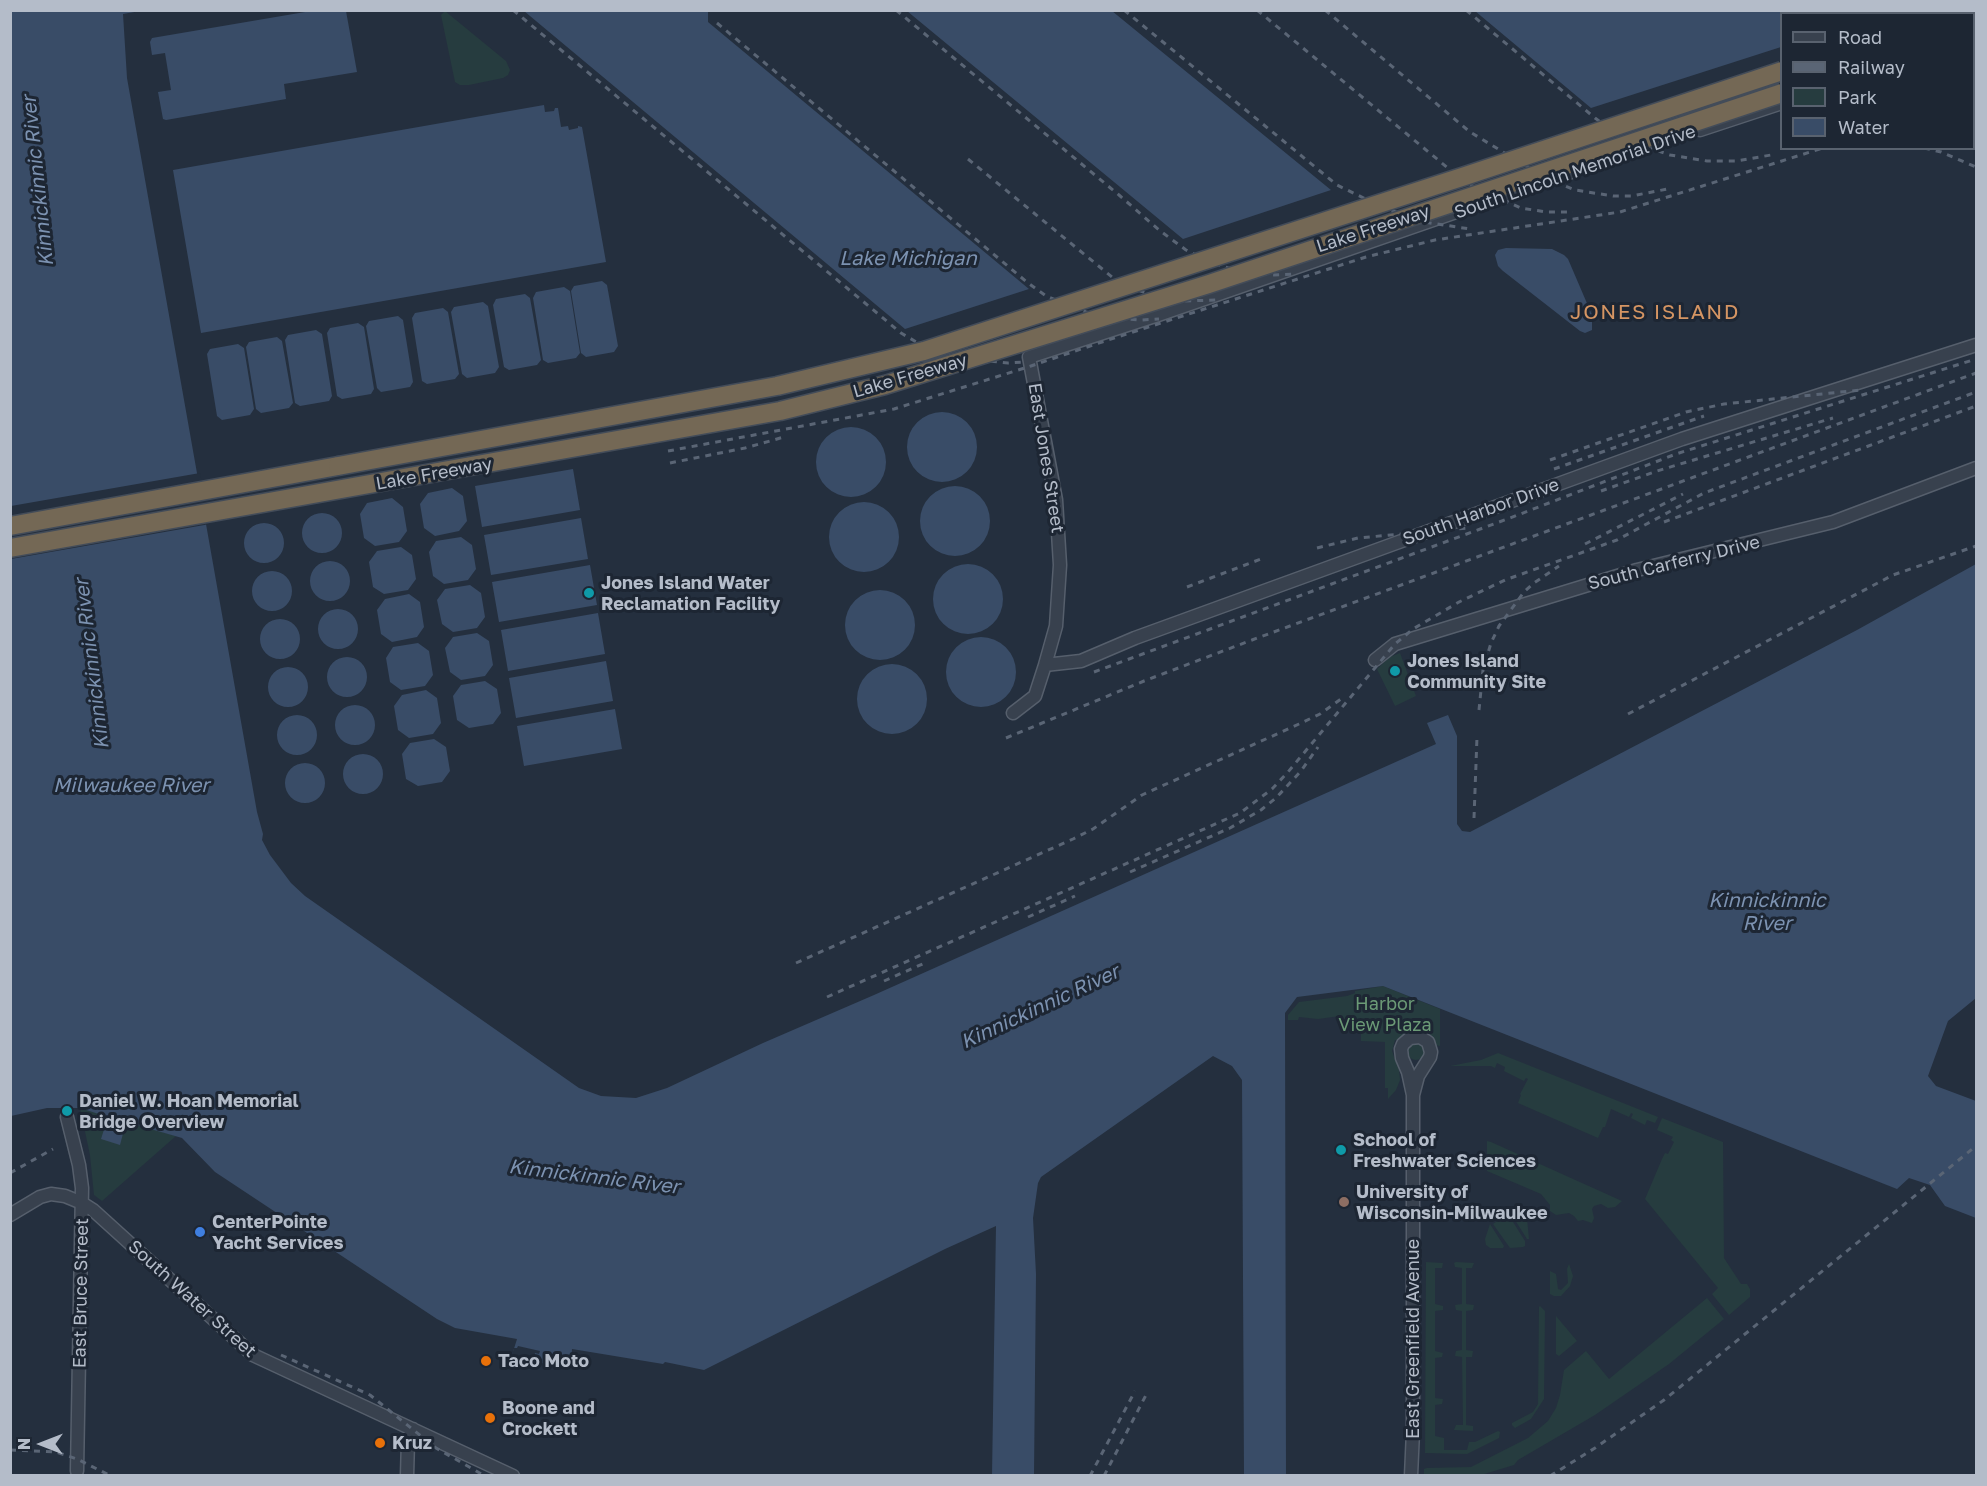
<!DOCTYPE html>
<style>
body{margin:0}
#map{position:relative;width:1987px;height:1486px;overflow:hidden;background:#242f3e;font-family:"Golos Text",sans-serif}
canvas{display:block}
.frame{position:absolute;inset:0;border:12px solid #b4bcc9;pointer-events:none}
.legend{position:absolute;left:1780px;top:12px;width:195px;height:138px;box-sizing:border-box;background:#1d2633;border:2px solid #59626f;margin:0;padding:8px 10px;list-style:none;font-size:18px;color:#b4bcc9}
.legend li{display:flex;align-items:center;gap:12px;height:30px}
.legend b{width:30px;border:2px solid #59626f}
.north{position:absolute;left:12px;top:1414px;width:60px;height:60px;-webkit-text-stroke:4px #1d2633;paint-order:stroke;rotate:270deg;font-size:16px;font-weight:700;line-height:24px;text-align:center;color:#b4bcc9}
.north::after{content:'';display:block;margin:auto;width:21px;height:27px;background:#b4bcc9;clip-path:polygon(50% 0,100% 100%,50% 72%,0 100%)}
</style>
<div id="map">
<canvas width="1987" height="1486"></canvas>
<div class="frame"></div>
<ul class="legend">
<li><b style="height:8px;background:#38414e"></b>Road</li>
<li><b style="height:8px;background:#5a6575"></b>Railway</li>
<li><b style="height:16px;background:#263c3f"></b>Park</li>
<li><b style="height:16px;background:#394c67"></b>Water</li>
</ul>
<div class="north">N</div>
</div>
<script>
const ctx = document.querySelector('canvas').getContext('2d');
ctx.lineJoin = 'round';
function fillPath(path, color) { ctx.fillStyle = color; ctx.fill(path, 'evenodd'); }
const toPath = rows => new Path2D(rows.map(r => 'M' + r).join(''));
function trace(path, color, width, dash) { ctx.strokeStyle = color; ctx.lineWidth = width; ctx.lineCap = dash ? 'butt' : 'round'; ctx.setLineDash(dash || []); ctx.stroke(path); }
function drawText(font, color, halo, rows, align = 'center') {
  ctx.font = font + ' "Golos Text",sans-serif'; ctx.lineWidth = 6; ctx.setLineDash([]); ctx.textBaseline = 'middle'; ctx.strokeStyle = halo; ctx.fillStyle = color; for (const [text, x, y, turn = 0] of rows) {
    ctx.save(); ctx.translate(x, y); ctx.rotate((+turn || 0) * Math.PI / 180); ctx.textAlign = isNaN(turn) ? turn : align; if (halo) ctx.strokeText(text, 0, 0); ctx.fillText(text, 0, 0); ctx.restore();
  }
}
const green = toPath([
 [445,11,506,61,510,70,508,75,503,78,469,85,460,85,455,82,441,15],
 [1400,653,1416,696,1395,706,1377,669,1390,657],
 [1383,986,1440,1009,1440,1046,1435,1045,1422,1032,1418,1031,1406,1033,1399,1040,1395,1040,1392,1051,1399,1070,1400,1080,1396,1090,1388,1099,1388,1088,1385,1088,1385,1042,1361,1041,1361,1033,1364,1033,1364,1029,1355,1029,1351,1033,1351,1020,1341,1019,1340,1016,1318,1019,1299,1017,1298,1020,1288,1020,1288,1015,1299,1002,1347,996,1355,993,1355,991],
 '1407 1051a9 9 0 1 1 18 0a9 9 0 1 1-18 0Z',
 [1498,1053,1658,1117,1655,1123,1647,1120,1645,1125,1631,1118,1633,1114,1631,1113,1629,1117,1611,1109,1605,1127,1603,1127,1598,1138,1518,1103,1521,1095,1520,1094,1528,1079,1526,1078,1524,1081,1504,1071,1505,1067,1497,1063,1495,1068,1491,1066,1450,1066,1481,1060],
 [80,1108,176,1136,102,1201,94,1195,90,1155],
 [1662,1118,1723,1142,1724,1258,1741,1284,1747,1284,1750,1289,1750,1297,1729,1315,1712,1294,1718,1288,1645,1199,1662,1159,1665,1153,1668,1154,1674,1142,1671,1140,1673,1137,1657,1130],
 [1487,1141,1491,1142,1622,1201,1615,1207,1608,1208,1601,1204,1594,1206,1592,1209,1594,1218,1592,1223,1583,1220,1578,1221,1574,1216,1569,1213,1556,1215,1550,1211,1550,1205,1541,1194,1487,1171],
 [1508,1209,1527,1218,1529,1239,1527,1239],
 [1508,1214,1525,1241,1525,1246,1523,1247,1510,1248,1493,1224],
 [1490,1224,1504,1246,1503,1248,1490,1248,1486,1245,1485,1239],
 [1426,1262,1443,1263,1442,1268,1435,1268,1435,1304,1443,1306,1443,1310,1435,1311,1435,1351,1443,1353,1442,1357,1435,1358,1435,1398,1443,1399,1442,1404,1435,1405,1435,1436,1444,1438,1444,1450,1467,1450,1469,1442,1475,1442,1498,1431,1500,1432,1499,1438,1467,1454,1425,1453],
 [1456,1262,1474,1263,1472,1268,1466,1268,1466,1304,1474,1305,1473,1310,1466,1311,1466,1350,1473,1351,1472,1357,1466,1357,1466,1425,1473,1426,1473,1431,1454,1430,1456,1425,1463,1425,1462,1357,1455,1356,1456,1351,1462,1350,1462,1311,1456,1310,1455,1305,1462,1304,1462,1268,1455,1267,1454,1263],
 [1569,1264,1573,1276,1570,1286,1561,1296,1554,1296,1550,1294,1550,1271,1556,1274,1558,1289,1561,1290,1568,1283,1567,1269],
 [1707,1298,1724,1319,1669,1364,1595,1415,1518,1460,1514,1465,1481,1475,1424,1475,1424,1469,1427,1468,1471,1467,1528,1438,1548,1421,1556,1408,1560,1395,1564,1370,1586,1351,1609,1379],
 [1540,1306,1545,1311,1544,1399,1531,1419,1515,1428,1512,1425,1512,1423,1533,1412,1538,1404,1539,1307],
 [1556,1316,1577,1341,1559,1356,1556,1354]
]);
const water = toPath([
 [10,11,140,11,123,14,127,78,257,812,263,834,262,840,270,855,291,883,305,896,579,1088,601,1096,636,1098,667,1088,763,1043,874,995,1436,744,1427,723,1448,715,1457,736,1457,824,1462,831,1470,832,1857,630,1976,564,1976,998,1948,1021,1928,1076,1936,1086,1976,1101,1976,1218,1945,1206,1930,1185,1909,1178,1897,1189,1383,986,1297,997,1285,1013,1286,1475,1244,1475,1242,1080,1232,1066,1213,1056,1041,1177,1038,1183,1033,1218,1036,1274,1034,1475,992,1475,996,1226,945,1249,704,1370,665,1362,663,1364,572,1349,571,1365,539,1363,512,1355,517,1339,455,1328,437,1319,215,1172,182,1138,126,1122,120,1145,101,1139,108,1117,80,1108,47,1108,11,1116],
 [311,11,346,11,357,72,284,84,286,99,166,120,163,119,158,92,171,90,165,53,152,55,150,42,152,38],
 [524,11,711,11,708,12,708,22,1029,289,905,329],
 [907,11,1112,11,1331,190,1183,239],
 [1475,11,1893,11,1884,14,1782,14,1781,47,1591,108],
 [544,105,545,112,554,111,555,108,558,108,561,127,568,126,569,130,578,128,578,126,582,127,606,262,201,333,173,170],
 [1506,248,1552,249,1564,255,1568,259,1592,315,1592,330,1585,333,1580,331,1503,271,1498,266,1495,255,1498,250],
 [602,281,607,285,618,346,614,352,586,357,581,353,571,291,574,286],
 [564,287,570,291,580,353,576,358,548,363,543,360,533,298,536,292],
 [525,294,530,298,541,360,537,365,509,370,504,367,493,305,496,299],
 [483,302,488,306,499,367,495,373,467,378,462,374,451,312,454,307],
 [443,308,448,312,459,374,455,379,427,384,422,381,412,318,415,313],
 [398,316,403,320,413,382,410,387,381,392,377,388,366,326,369,321],
 [358,323,364,327,374,389,371,394,342,399,337,396,327,333,330,328],
 [316,330,322,334,332,396,329,401,300,406,295,403,285,340,288,335],
 [277,337,282,341,293,403,289,408,261,413,256,409,246,347,249,342],
 [238,344,244,348,254,409,250,415,222,420,217,416,207,354,210,349],
 '907 447a35 35 0 1 1 70 0a35 35 0 1 1-70 0Z',
 '816 462a35 35 0 1 1 70 0a35 35 0 1 1-70 0Z',
 [573,469,580,510,482,527,475,486],
 '920 521a35 35 0 1 1 70 0a35 35 0 1 1-70 0Z',
 [452,488,463,496,467,521,459,531,435,536,424,528,420,504,428,493],
 [392,498,403,507,407,531,399,542,375,546,364,538,360,514,367,503],
 '829 537a35 35 0 1 1 70 0a35 35 0 1 1-70 0Z',
 '302 533a20 20 0 1 1 40 0a20 20 0 1 1-40 0Z',
 [581,518,588,559,491,575,484,535],
 '244 543a20 20 0 1 1 40 0a20 20 0 1 1-40 0Z',
 [461,537,472,545,476,569,468,580,444,584,433,576,429,552,436,541],
 [401,547,412,555,416,579,408,590,384,594,373,587,369,562,377,551],
 '310 581a20 20 0 1 1 40 0a20 20 0 1 1-40 0Z',
 '933 599a35 35 0 1 1 70 0a35 35 0 1 1-70 0Z',
 [590,565,597,605,499,622,492,582],
 '252 591a20 20 0 1 1 40 0a20 20 0 1 1-40 0Z',
 [470,585,481,593,485,617,477,628,453,632,442,624,437,600,445,589],
 '845 625a35 35 0 1 1 70 0a35 35 0 1 1-70 0Z',
 [409,594,420,602,424,627,417,637,392,642,381,634,377,610,385,599],
 '318 629a20 20 0 1 1 40 0a20 20 0 1 1-40 0Z',
 [598,613,605,654,508,671,501,630],
 '260 639a20 20 0 1 1 40 0a20 20 0 1 1-40 0Z',
 [477,633,489,641,493,665,485,676,461,680,450,672,445,648,453,637],
 '946 672a35 35 0 1 1 70 0a35 35 0 1 1-70 0Z',
 [418,643,429,651,433,675,425,686,401,690,390,682,386,658,393,647],
 '327 677a20 20 0 1 1 40 0a20 20 0 1 1-40 0Z',
 [606,661,613,701,516,718,509,678],
 '857 699a35 35 0 1 1 70 0a35 35 0 1 1-70 0Z',
 '268 687a20 20 0 1 1 40 0a20 20 0 1 1-40 0Z',
 [485,681,497,689,501,713,493,724,469,728,457,720,453,696,461,685],
 [426,690,437,698,441,723,433,734,409,738,398,730,394,706,402,695],
 '335 725a20 20 0 1 1 40 0a20 20 0 1 1-40 0Z',
 [615,709,622,749,524,766,517,726],
 '277 735a20 20 0 1 1 40 0a20 20 0 1 1-40 0Z',
 [434,739,446,747,450,771,442,782,418,786,406,779,402,754,410,743],
 '343 774a20 20 0 1 1 40 0a20 20 0 1 1-40 0Z',
 '285 783a20 20 0 1 1 40 0a20 20 0 1 1-40 0Z'
]);
const pier = toPath([
 [200,473,210,524,11,559,11,506],
 [518,1346,540,1351,539,1354,535,1353,533,1361,512,1355,514,1348,517,1348]
]);
const minor = toPath([
 [1974,42,1976,41],
 [1700,130,1782,103],
 [1375,660,1395,644,1637,570,1833,522,1976,468],
 [1045,665,1081,661,1135,638,1682,439,1976,345],
 [1013,713,1035,696,1045,665,1056,626,1060,565,1056,500,1029,357,1158,315,1569,173],
 [1420,1037,1428,1042,1431,1052,1430,1057,1418,1076,1413,1095,1408,1072,1402,1058,1401,1049,1403,1044,1410,1038,1420,1037],
 [67,1117,79,1165,82,1188,77,1471],
 [10,1215,40,1197,51,1194,65,1196,82,1203,93,1210,253,1355,513,1476],
 [407,1476,408,1440,413,1429],
 [1411,1476,1413,1431,1413,1095]
]);
const highway = toPath([
 [1958,14,1967,10],
 [1974,30,1976,29],
 [10,526,338,466]
]);
const rail = toPath([
 [513,10,901,333,918,343,970,359,1008,363,1023,362],
 [896,10,1119,195,1159,230,1186,250,1208,261,1231,269,1274,275,1296,274],
 [1124,10,1337,185,1382,207,1424,222,1470,229],
 [1257,10,1466,183,1521,208,1546,212,1573,212],
 [1325,10,1470,132,1546,178,1575,190,1613,196,1632,196,1667,189],
 [1466,10,1595,118,1624,139,1670,155,1707,161,1736,161,1771,155],
 [717,23,1028,283,1046,296,1086,312,1112,318,1141,320,1159,319],
 [1974,98,1976,97],
 [1924,148,1941,152,1976,167],
 [968,159,1112,277,1130,287,1154,296,1184,301,1217,300],
 [668,451,894,409,1031,366,1102,342,1366,257,1435,240,1620,212,1823,148],
 [1550,460,1686,412,1724,404,1861,390],
 [670,463,745,448,784,437],
 [1554,469,1704,416],
 [1601,491,1657,471,1833,418],
 [1664,522,1976,406],
 [1585,544,1683,494],
 [1317,548,1358,538,1467,528],
 [1187,587,1261,559],
 [1094,672,1510,518,1676,454,1976,359],
 [1479,710,1483,670,1491,643,1499,626,1524,592,1534,583,1559,566],
 [1628,714,1893,575,1976,546],
 [1006,738,1144,681,1252,640,1976,373],
 [1474,818,1477,737],
 [1130,872,1230,828,1261,810,1276,798,1301,771,1318,747],
 [1028,917,1075,896],
 [796,963,1073,839,1093,829,1142,795,1299,724,1320,714,1345,696],
 [884,981,927,962],
 [827,997,1240,813,1272,789,1288,772,1395,644,1413,629,1459,602,1505,580,1617,540,1704,493,1976,392],
 [10,1173,53,1149],
 [281,1355,370,1395,436,1448,485,1476],
 [10,1450,56,1452,77,1459,111,1476],
 [1090,1476,1135,1391],
 [1104,1476,1146,1395],
 [1550,1476,1595,1448,1664,1400,1976,1146]
]);
const highwayBridge = toPath([
 [338,466,777,386,924,351,1462,177,1782,71],
 [10,548,780,411,885,385,1209,284,1782,93]
]);
const markers = [
 [589,593,6,"#0f9aa8"],
 [1395,671,6,"#0f9aa8"],
 [67,1111,6,"#0f9aa8"],
 [1341,1150,6,"#0f9aa8"],
 [1344,1202,6,"#8d6e63"],
 [200,1232,6,"#3f7fe0"],
 [486,1361,6,"#e8710a"],
 [490,1418,6,"#e8710a"],
 [380,1443,6,"#e8710a"]
];
const streetNames = [
 ["South Lincoln Memorial Drive",1575,172,-19],
 ["Lake Freeway",1373,229,-18],
 ["Lake Freeway",910,376,-16],
 ["East Jones Street",1046,458,81],
 ["Lake Freeway",434,474,-10],
 ["South Harbor Drive",1481,512,-20],
 ["South Carferry Drive",1674,563,-14],
 ["East Bruce Street",81,1293,-89],
 ["South Water Street",192,1299,42],
 ["East Greenfield Avenue",1413,1339,-90]
];
const poiNames = [
 ["Jones Island Water",601,583],
 ["Reclamation Facility",601,604],
 ["Jones Island",1407,661],
 ["Community Site",1407,682],
 ["Daniel W. Hoan Memorial",79,1101],
 ["Bridge Overview",79,1122],
 ["School of",1353,1140],
 ["Freshwater Sciences",1353,1161],
 ["University of",1356,1192],
 ["Wisconsin-Milwaukee",1356,1213],
 ["CenterPointe",212,1222],
 ["Yacht Services",212,1243],
 ["Taco Moto",498,1361],
 ["Boone and",502,1408],
 ["Crockett",502,1429],
 ["Kruz",392,1443]
];
const parkNames = [
 ["Harbor",1385,1004],
 ["View Plaza",1385,1025]
];
const waterNames = [
 ["Kinnickinnic River",38,181,-96],
 ["Lake Michigan",908,259],
 ["Kinnickinnic River",92,664,-97],
 ["Milwaukee River",131,786],
 ["Kinnickinnic",1767,901],
 ["River",1767,924],
 ["Kinnickinnic River",1040,1007,-25],
 ["Kinnickinnic River",594,1177,7]
];
const quarterNames = [
 ["JONES ISLAND",1655,312]
];
fillPath(green, '#263c3f');
fillPath(water, '#394c67');
fillPath(pier, '#242f3e');
trace(minor, '#565f6c', 15);
trace(highway, '#434c59', 21);
trace(minor, '#38414e', 12);
trace(highway, '#746855', 18);
trace(rail, '#5a6575', 3, [6, 6]);
trace(highwayBridge, '#434c59', 21, []);
trace(highwayBridge, '#746855', 18);
for (const [x, y, r, color] of markers) { const dot = new Path2D(); dot.arc(x, y, r, 0, 2 * Math.PI); ctx.fillStyle = color; ctx.fill(dot); trace(dot, '#1d2633', 2); }
drawText('18px', '#b4bcc9', '#1d2633', streetNames);
drawText('bold 18px', '#b4bcc9', '#1d2633', poiNames, 'left');
drawText('18px', '#6b9a76', '#1d2633', parkNames);
drawText('italic 20px', '#7c92b1', '#1d2633', waterNames);
ctx.letterSpacing = '1.5px';
drawText('21px', '#d59563', '#1d2633', quarterNames);
ctx.letterSpacing = '0px';
</script>
